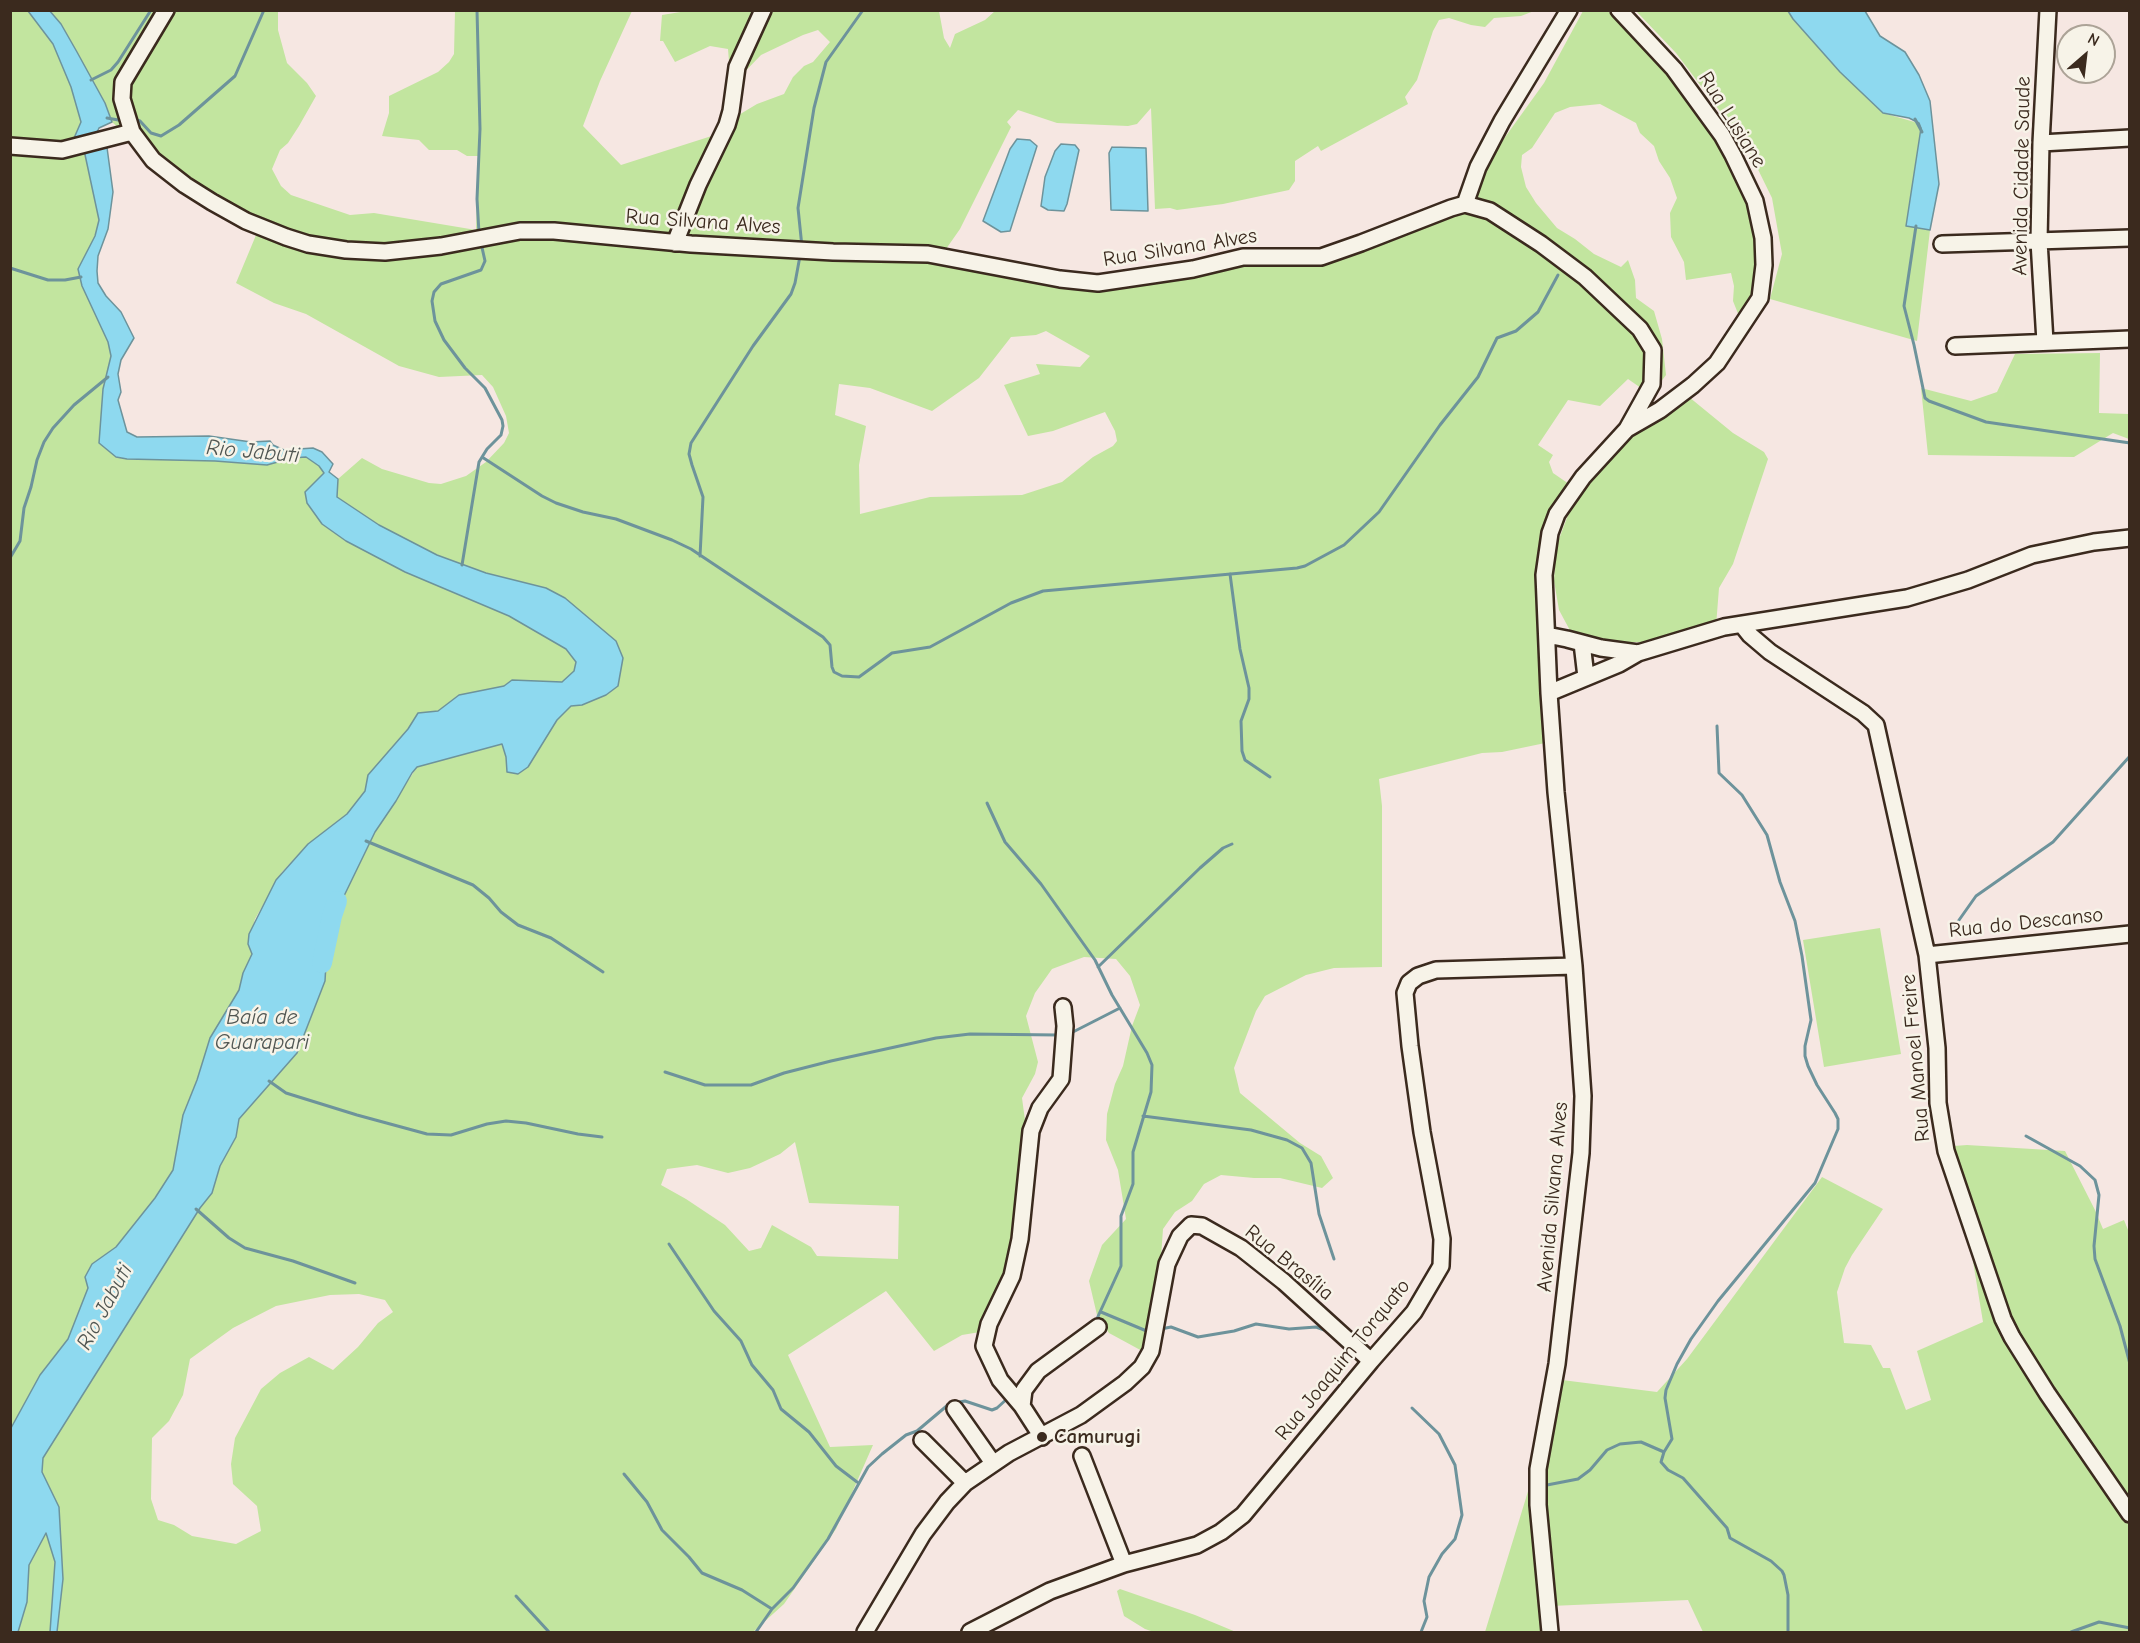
<!DOCTYPE html>
<meta charset="utf-8">
<style>
body{margin:0}
#map{position:relative;width:2140px;height:1643px;overflow:hidden;background:#f6e7e2;font-family:"Comic Neue",sans-serif}
canvas{display:block}
.frame{position:absolute;inset:0;border:12px solid #3b2a1e;pointer-events:none}
.north{position:absolute;left:2056px;top:24px;width:60px;height:60px;box-sizing:border-box;background:#f7f3e8;border:2px solid #aca397;border-radius:50%;rotate:28deg;font-size:16px;font-weight:700;line-height:24px;text-align:center;color:#3b2a1e}
.north::after{content:'';display:block;margin:auto;width:21px;height:27px;background:#3b2a1e;clip-path:polygon(50% 0,100% 100%,50% 72%,0 100%)}
</style>
<div id="map">
<canvas width="2140" height="1643"></canvas>
<div class="frame"></div>
<div class="north">N</div>
</div>
<script>
const ctx = document.querySelector('canvas').getContext('2d');
ctx.lineJoin = 'round';
function fillPath(path, color) { ctx.fillStyle = color; ctx.fill(path, 'evenodd'); }
const toPath = rows => new Path2D(rows.map(r => 'M' + r).join(''));
function trace(path, color, width, dash) { ctx.strokeStyle = color; ctx.lineWidth = width; ctx.lineCap = dash ? 'butt' : 'round'; ctx.setLineDash(dash || []); ctx.stroke(path); }
function drawText(font, color, halo, rows, align = 'center') {
  ctx.font = font + ' "Comic Neue",sans-serif'; ctx.lineWidth = 5; ctx.setLineDash([]); ctx.textBaseline = 'middle'; ctx.strokeStyle = halo; ctx.fillStyle = color; for (const [text, x, y, turn = 0] of rows) {
    ctx.save(); ctx.translate(x, y); ctx.rotate((+turn || 0) * Math.PI / 180); ctx.textAlign = isNaN(turn) ? turn : align; if (halo) ctx.strokeText(text, 0, 0); ctx.fillText(text, 0, 0); ctx.restore();
  }
}
const green = toPath([
 [28,10,53,44,71,87,81,122,84,150,99,220,95,236,78,269,108,342,111,357,103,389,116,457,127,459,215,461,267,465,292,458,306,457,319,466,325,474,307,503,322,524,346,541,405,572,509,616,566,649,576,662,574,671,562,682,512,680,504,686,459,695,438,711,418,713,408,729,369,775,365,791,347,814,308,844,282,872,255,919,248,944,252,954,243,973,239,990,210,1038,197,1080,183,1115,173,1170,155,1198,116,1247,92,1264,85,1277,88,1288,68,1339,40,1375,11,1428,10,11],
 [693,10,939,11,944,38,950,48,955,34,985,20,995,11,1534,11,1521,16,1494,18,1485,27,1471,25,1449,18,1439,20,1433,31,1417,80,1405,97,1408,104,1321,151,1318,146,1295,161,1295,181,1289,190,1223,204,1177,210,1170,208,1155,209,1151,108,1137,124,1128,126,1057,123,1018,110,1007,122,1011,127,960,229,946,249,948,254,1060,281,1286,257,1328,257,1473,201,1498,147,1544,83,1583,11,1608,11,1664,67,1731,160,1754,213,1758,272,1754,289,1739,316,1733,301,1734,286,1731,273,1686,280,1684,262,1671,237,1670,213,1677,198,1670,178,1659,161,1654,146,1640,133,1636,123,1600,104,1570,107,1555,113,1532,148,1522,155,1521,167,1526,187,1536,203,1557,228,1575,239,1594,254,1621,267,1628,260,1635,280,1636,298,1654,311,1662,339,1666,375,1651,395,1628,379,1600,406,1568,400,1538,445,1553,455,1549,462,1553,473,1569,484,1542,548,1550,742,1502,752,1482,753,1379,779,1382,806,1382,967,1334,968,1306,975,1265,996,1256,1011,1234,1068,1240,1093,1300,1143,1321,1156,1333,1178,1322,1188,1280,1178,1254,1178,1221,1175,1204,1184,1192,1201,1175,1212,1163,1229,1161,1257,1144,1352,1109,1333,1097,1315,1089,1281,1102,1245,1126,1219,1118,1170,1106,1140,1107,1114,1115,1084,1123,1066,1132,1026,1140,1005,1130,976,1116,959,1084,957,1052,969,1035,993,1026,1016,1038,1062,1035,1074,1022,1098,1027,1135,1015,1251,986,1331,962,1335,934,1351,886,1291,788,1355,830,1447,873,1445,836,1529,784,1604,753,1632,57,1632,63,1579,59,1507,42,1472,43,1458,200,1208,212,1193,220,1166,236,1137,239,1119,297,1053,325,981,328,929,375,832,417,767,502,744,506,757,507,772,536,754,541,744,557,720,571,706,582,705,606,695,618,686,590,620,565,598,546,588,486,573,437,555,379,525,336,497,338,479,362,458,382,469,429,483,441,484,466,476,486,462,504,443,509,433,506,416,493,387,482,375,439,377,399,366,306,314,274,303,236,283,259,228,123,132,112,122,105,103,77,52,61,24,49,11,278,11,278,30,287,63,307,83,316,96,299,126,288,143,280,150,272,169,281,186,291,195,350,215,374,213,476,230,478,156,467,156,457,150,429,150,419,140,382,136,389,113,389,96,438,72,449,62,454,54,455,11,632,11,600,81,583,126,621,165,721,133,727,123,742,113,757,104,784,94,793,77,804,66,813,62,830,42,818,30,803,35,761,55,731,86,728,49,710,46,675,62,663,41,660,41,662,15],
 [1046,331,1090,356,1080,367,1036,364,1040,374,1004,385,1028,436,1053,431,1105,412,1115,431,1117,441,1113,446,1093,457,1062,482,1022,495,930,497,860,514,859,465,866,426,835,415,839,384,870,388,932,411,979,378,1011,337,1036,335],
 [795,1142,809,1203,899,1206,898,1259,817,1256,811,1247,772,1225,761,1248,749,1251,725,1225,686,1199,661,1185,667,1169,697,1165,728,1173,750,1168,780,1154],
 [359,1294,385,1300,393,1312,378,1323,358,1347,333,1370,309,1357,280,1373,261,1389,235,1438,231,1464,233,1484,257,1506,261,1531,236,1544,192,1536,174,1525,158,1520,151,1499,152,1438,169,1421,183,1395,190,1359,233,1328,276,1306,330,1295],
 [1636,11,1788,11,1793,19,1840,72,1883,113,1918,123,1921,128,1907,226,1930,230,1917,341,1770,299,1782,254,1772,198,1747,147,1676,53],
 [2100,353,2099,413,2129,414,2129,439,2113,433,2074,457,1928,455,1921,388,1971,401,1997,392,2015,354],
 [1689,397,1733,433,1764,452,1768,459,1733,564,1719,588,1716,626,1649,642,1619,642,1592,646,1573,636,1559,610,1554,581,1556,547,1568,515,1592,475,1621,443,1656,416],
 [1880,928,1901,1054,1824,1067,1803,940],
 [1967,1145,2065,1151,2095,1210,2103,1229,2124,1220,2130,1235,2129,1632,1703,1632,1688,1600,1551,1606,1544,1632,1485,1632,1562,1380,1657,1392,1687,1359,1822,1177,1883,1209,1852,1255,1845,1268,1837,1292,1844,1343,1871,1345,1883,1368,1890,1368,1906,1410,1931,1400,1917,1351,1983,1322,1954,1146],
 [46,1532,55,1562,50,1632,18,1632,27,1602,29,1565],
 [1120,1589,1195,1615,1236,1632,1154,1632,1145,1629,1124,1616,1117,1591]
]);
const water = toPath([
 [49,10,61,24,77,52,105,103,112,122,99,128,93,141,106,140,113,192,108,229,98,256,97,271,98,283,106,296,121,312,134,338,121,360,118,374,121,392,118,400,127,432,137,437,209,436,251,442,270,441,273,445,284,450,313,448,322,452,333,464,329,472,338,479,337,497,379,525,437,555,486,573,546,588,565,598,616,641,623,658,618,686,606,695,582,705,571,706,557,720,528,767,518,774,507,772,506,757,502,744,417,767,412,773,396,801,375,832,328,929,325,981,297,1053,239,1119,236,1137,220,1166,212,1193,200,1208,43,1458,42,1472,59,1507,63,1579,57,1632,50,1632,55,1562,46,1533,29,1565,27,1602,18,1632,11,1632,11,1428,40,1375,68,1339,88,1288,85,1277,92,1264,116,1247,155,1198,173,1170,183,1115,197,1080,210,1038,239,990,243,973,252,954,248,944,249,934,276,880,308,844,347,814,365,791,368,775,408,729,418,713,438,711,459,695,504,686,512,680,562,682,574,671,576,662,566,649,509,616,405,572,346,541,322,524,307,503,305,492,324,473,319,466,306,457,292,458,267,465,215,461,127,459,116,457,99,443,103,389,111,356,108,342,82,286,78,269,95,236,99,220,84,150,71,145,81,122,71,87,53,44,28,11,49,10],
 [1788,11,1865,11,1880,36,1905,52,1919,75,1930,101,1939,184,1930,230,1906,226,1921,128,1919,123,1909,118,1883,113,1840,72,1793,19,1788,11],
 [1017,139,1030,140,1037,146,1010,231,1001,232,983,221,1010,149,1017,139],
 [1061,144,1075,145,1079,150,1067,204,1064,211,1048,210,1041,206,1045,177,1055,151,1061,144],
 [1112,147,1146,148,1148,211,1111,210,1109,153,1112,147]
]);
const stream = toPath([
 [477,10,480,129,477,199,479,233],
 [91,80,111,70,118,62,151,10],
 [107,118,124,121],
 [133,119,140,121,151,133,161,136,179,125,235,76,264,10],
 [1915,119,1922,132],
 [1916,226,1904,306,1914,345,1925,398,1929,401,1986,422,2130,443],
 [802,247,798,208,814,108,826,62,863,10],
 [10,268,48,280,65,280,81,277],
 [482,457,542,496,556,503,583,512,616,519,672,540,691,549,823,637,830,645,832,667,834,672,842,676,859,677,892,653,930,647,1011,603,1043,591,1297,568,1305,566,1344,545,1379,512,1440,425,1478,377,1497,338,1516,331,1538,312,1558,275],
 [700,556,703,497,692,465,689,454,691,443,753,346,791,294,795,283,800,256],
 [10,558,20,541,24,508,31,487,37,460,44,442,53,428,74,405,108,377],
 [462,565,479,462,487,449,501,435,503,426,502,420,485,388,465,368,444,340,435,321,432,301,434,292,441,284,481,270,485,261,481,243],
 [1230,574,1240,649,1249,688,1249,699,1241,721,1242,751,1245,760,1270,777],
 [1717,726,1719,773,1742,795,1767,835,1780,882,1795,921,1802,956,1811,1020,1805,1046,1805,1056,1808,1066,1817,1085,1835,1113,1838,1119,1838,1129,1815,1183,1718,1301,1691,1339,1677,1364,1666,1390,1665,1398,1672,1439,1664,1452,1661,1462,1668,1470,1683,1478,1727,1528,1730,1538,1771,1561,1782,1571,1784,1575,1788,1595,1788,1632],
 [987,803,1005,842,1041,884,1095,960,1112,995,1147,1053,1152,1065,1151,1092,1133,1152,1133,1184,1121,1216,1121,1266,1095,1323],
 [366,841,473,885,489,898,501,912,518,925,551,938,603,972],
 [1952,930,1976,896,2053,842,2130,756],
 [1098,967,1200,868,1223,848,1232,844],
 [1071,1033,1120,1008],
 [665,1072,705,1085,751,1085,784,1073,831,1061,936,1038,970,1034,1058,1035],
 [269,1081,286,1093,357,1115,427,1134,451,1135,487,1124,506,1121,526,1123,578,1134,602,1137],
 [1143,1116,1251,1130,1287,1140,1302,1148,1311,1163,1319,1214,1334,1259],
 [2026,1136,2080,1166,2095,1180,2099,1195,2094,1246,2095,1259,2120,1326,2130,1364],
 [196,1209,229,1238,245,1248,293,1261,355,1283],
 [669,1244,714,1311,741,1341,752,1365,773,1390,781,1409,809,1432,836,1466,857,1482],
 [1101,1312,1149,1332],
 [1161,1329,1171,1327,1198,1337,1234,1331,1256,1324,1289,1329,1316,1327,1330,1332],
 [1412,1408,1439,1434,1455,1465,1462,1515,1455,1539,1442,1554,1429,1577,1424,1601,1427,1617,1421,1632],
 [624,1474,647,1502,662,1530,689,1557,702,1573,742,1590,772,1609],
 [1547,1485,1578,1479,1590,1470,1607,1450,1620,1444,1641,1442,1664,1452],
 [516,1596,549,1632],
 [756,1632,772,1609,793,1588,828,1539,868,1467,882,1454,906,1435,917,1431,949,1404,965,1401,992,1410,997,1408,1009,1397],
 [2071,1632,2099,1622,2130,1628]
]);
const river = toPath([
 [322,963,332,916,337,901]
]);
const minor = toPath([
 [1619,10,1674,69,1722,135,1733,155,1755,201,1763,238,1764,265,1760,298,1717,363,1693,385,1660,410,1627,429],
 [132,132,122,99,123,82,166,10],
 [2041,143,2130,138],
 [10,146,62,150,132,132,153,160,185,185,212,202,246,221,286,237,308,244,346,250,385,252,441,246,520,231,554,231,691,244,833,252,928,254,1060,279,1098,283,1193,269,1243,257,1321,257,1361,243,1451,208,1465,204,1490,211,1541,244,1585,277,1640,329,1653,350,1652,384,1627,429,1583,477,1557,514,1550,533,1544,575,1549,693,1556,792,1574,966,1583,1096,1581,1153,1557,1364,1538,1469,1538,1505,1550,1632],
 [1465,204,1478,167,1502,121,1569,10],
 [675,243,698,185,727,125,731,111,737,67,763,10],
 [1942,244,2130,238],
 [2045,342,2039,241,2041,143,2048,10],
 [1955,346,2130,339],
 [1742,625,1750,635,1770,652,1863,713,1876,725,1927,955,1937,1048,1938,1103,1946,1151,2003,1319,2012,1337,2047,1393,2130,1514],
 [1547,635,1567,639,1601,648,1638,653],
 [1582,643,1586,677],
 [1549,693,1619,664,1638,653,1724,627,1907,598,1968,580,2032,555,2094,542,2130,538],
 [1927,955,2130,934],
 [1022,1406,1024,1390,1038,1371,1098,1327],
 [955,1409,993,1463],
 [1042,1437,1022,1406,1000,1380,984,1346,989,1324,1012,1276,1020,1239,1031,1131,1040,1108,1061,1079,1065,1026,1063,1007],
 [922,1440,965,1483],
 [1082,1456,1124,1564],
 [865,1632,923,1534,947,1502,965,1483,1009,1453,1081,1415,1125,1383,1142,1367,1151,1351,1167,1264,1180,1236,1191,1225,1202,1226,1241,1248,1284,1282,1371,1361],
 [970,1632,1050,1591,1124,1564,1197,1545,1221,1532,1243,1515,1371,1361,1414,1312,1441,1266,1442,1239,1422,1132,1410,1046,1405,993,1409,983,1418,976,1436,970,1574,966]
]);
const markers = [
 [1042,1437,6,"#3b2a1e"]
];
const streetNames = [
 ["Rua Lusiane",1732,120,58],
 ["Avenida Cidade Saude",2022,176,-89],
 ["Rua Silvana Alves",703,222,4],
 ["Rua Silvana Alves",1180,248,-9],
 ["Rua do Descanso",2026,923,-6],
 ["Rua Manoel Freire",1916,1058,-95],
 ["Avenida Silvana Alves",1553,1197,-85],
 ["Rua Brasília",1289,1263,39],
 ["Rua Joaquim Torquato",1343,1360,-51]
];
const poiNames = [
 ["Camurugi",1054,1437]
];
const waterNames = [
 ["Rio Jabuti",253,452,5],
 ["Baía de",262,1018],
 ["Guarapari",262,1043],
 ["Rio Jabuti",105,1307,-62]
];
fillPath(green, '#c2e59f');
fillPath(water, '#8ed9ef');
trace(water, '#6d939b', 1.5);
trace(stream, '#6d939b', 3);
trace(river, '#8ed9ef', 20);
trace(minor, '#3b2a1e', 20);
trace(minor, '#f7f3e8', 15);
for (const [x, y, r, color] of markers) { const dot = new Path2D(); dot.arc(x, y, r, 0, 2 * Math.PI); ctx.fillStyle = color; ctx.fill(dot); trace(dot, '#f7f3e8', 2); }
drawText('21px', '#3b2a1e', '#f7f3e8', streetNames);
drawText('bold 21px', '#3b2a1e', '#f7f3e8', poiNames, 'left');
drawText('italic 22px', '#505652', '#f7f3e8', waterNames);
</script>
